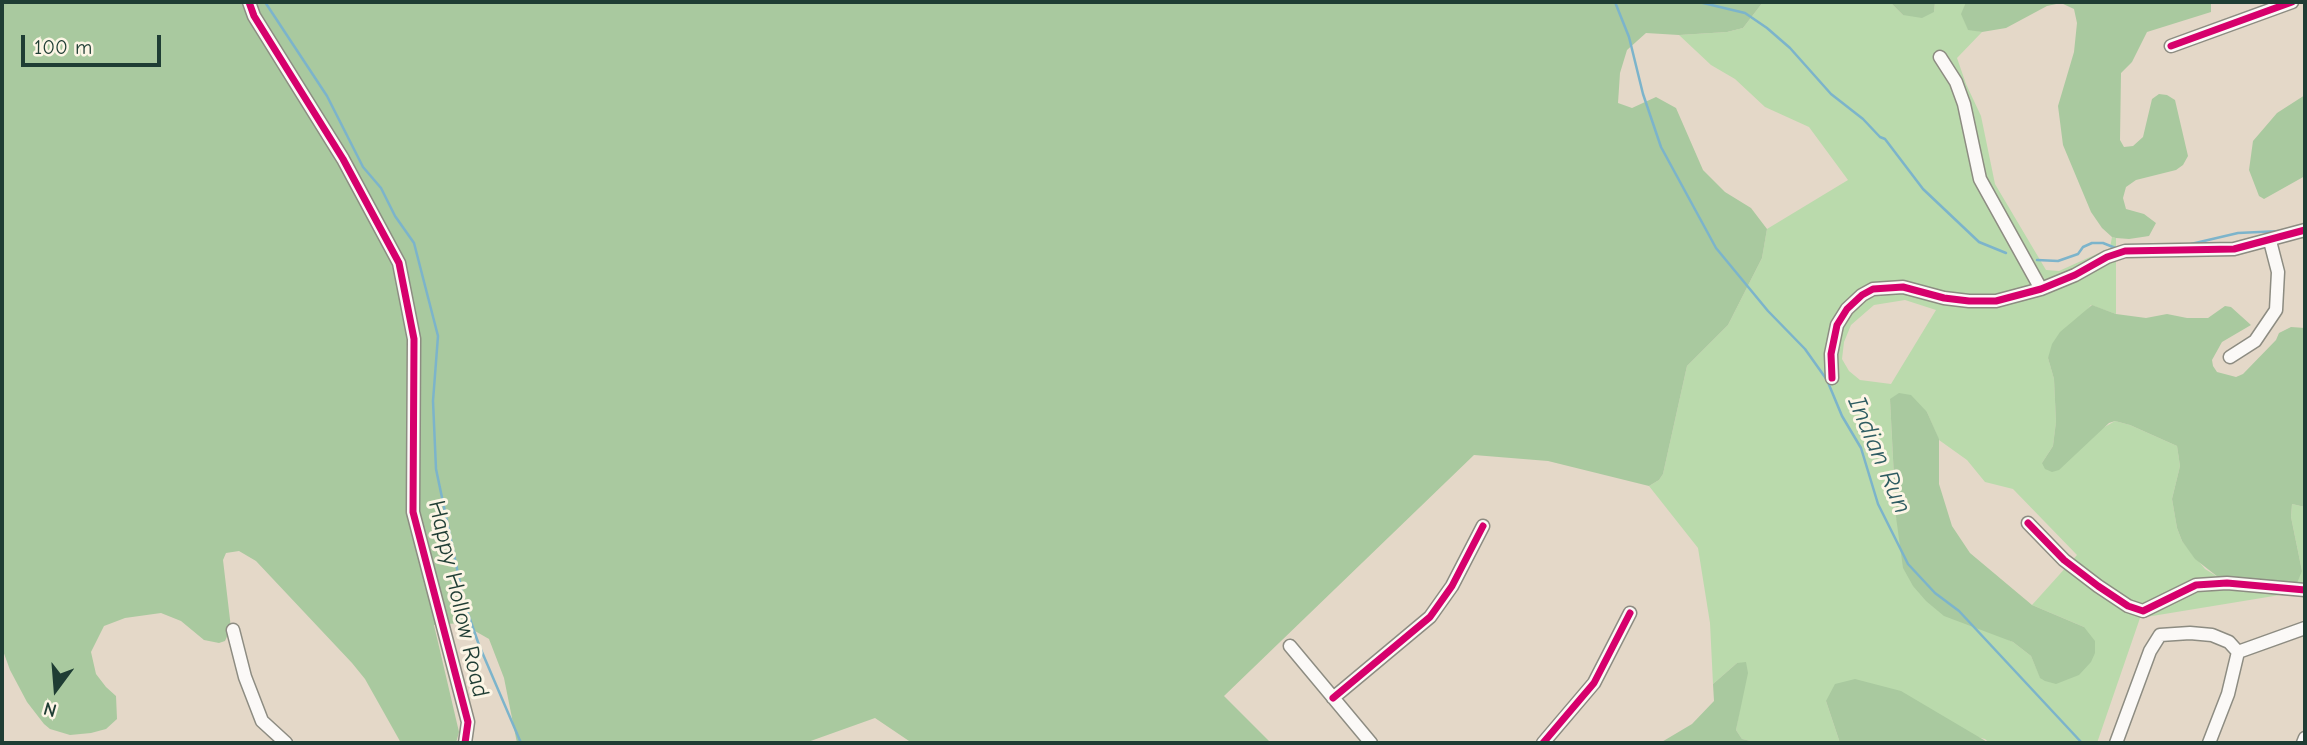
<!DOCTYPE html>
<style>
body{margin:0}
#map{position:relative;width:2307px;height:745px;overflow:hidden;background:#e4d8c8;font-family:"Comic Neue",sans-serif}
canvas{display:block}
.frame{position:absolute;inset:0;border:4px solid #1f3d34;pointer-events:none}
.north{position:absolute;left:21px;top:654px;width:70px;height:70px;-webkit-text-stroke:5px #fcf5e5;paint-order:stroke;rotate:196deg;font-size:19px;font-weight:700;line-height:28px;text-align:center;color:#1f3d34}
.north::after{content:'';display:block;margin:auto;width:24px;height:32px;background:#1f3d34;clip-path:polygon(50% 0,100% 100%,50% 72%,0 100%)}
.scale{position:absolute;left:21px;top:35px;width:140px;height:32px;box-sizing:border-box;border:4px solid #1f3d34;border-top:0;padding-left:9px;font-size:21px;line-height:24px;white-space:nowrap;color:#1f3d34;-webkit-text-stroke:5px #fcf5e5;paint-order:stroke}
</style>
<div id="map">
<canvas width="2307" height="745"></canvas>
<div class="frame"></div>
<div class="north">N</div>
<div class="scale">100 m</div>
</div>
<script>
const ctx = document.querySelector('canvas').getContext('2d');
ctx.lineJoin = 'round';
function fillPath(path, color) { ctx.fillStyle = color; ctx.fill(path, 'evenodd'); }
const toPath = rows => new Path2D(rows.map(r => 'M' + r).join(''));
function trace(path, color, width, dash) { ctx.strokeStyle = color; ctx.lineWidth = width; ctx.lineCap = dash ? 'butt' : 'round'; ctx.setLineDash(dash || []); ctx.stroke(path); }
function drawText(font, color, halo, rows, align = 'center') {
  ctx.font = font + ' "Comic Neue",sans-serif'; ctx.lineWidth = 6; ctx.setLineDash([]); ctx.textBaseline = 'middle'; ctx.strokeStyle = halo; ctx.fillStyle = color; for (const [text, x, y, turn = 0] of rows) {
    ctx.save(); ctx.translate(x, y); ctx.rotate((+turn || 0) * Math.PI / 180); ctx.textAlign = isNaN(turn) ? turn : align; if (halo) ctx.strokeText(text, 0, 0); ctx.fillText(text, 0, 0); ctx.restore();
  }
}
const green = toPath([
 [1763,2,1890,2,1903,15,1934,12,1935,2,1966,2,1962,14,1968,29,1982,32,1957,58,1966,84,1981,116,1995,184,2046,270,2059,271,2110,248,2112,237,2116,238,2116,314,2091,305,2048,358,2054,379,2056,422,2053,446,2042,463,2115,421,2130,425,2177,446,2180,466,2172,499,2177,528,2182,541,2205,569,2218,577,2246,581,2302,571,2291,517,2292,504,2305,507,2305,597,2280,595,2140,618,2097,743,1989,743,1985,739,1826,701,1840,743,1760,743,1742,739,1736,730,1741,702,1737,663,1713,684,1710,623,1698,548,1649,486,1659,480,1663,474,1687,366,1728,325,1762,258,1767,229,1848,180,1809,127,1765,107,1735,79,1711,65,1679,35,1727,32,1743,28],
 [1905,300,1936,310,1891,384,1860,380,1849,371,1842,359,1844,342,1851,325,1874,305],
 [1890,399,1927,412,1939,440,1967,460,1985,482,2013,489,2077,555,2032,605,2084,627,2040,677,2031,656,2013,642,1988,630,1896,518]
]);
const forest = toPath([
 [2,2,1763,2,1743,28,1727,32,1679,35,1646,33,1627,50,1620,73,1618,103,1632,108,1656,97,1676,108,1703,170,1725,192,1751,208,1767,229,1762,258,1728,325,1687,366,1663,474,1659,480,1649,486,1548,461,1474,455,1224,696,1271,743,912,743,875,718,805,743,517,743,504,678,489,639,461,623,434,625,459,732,456,743,401,743,365,679,352,663,256,561,239,551,226,553,223,560,231,628,225,641,219,643,204,640,181,621,161,613,125,618,104,626,91,652,96,674,106,687,116,696,117,719,106,729,91,733,70,735,50,729,44,724,27,702,10,670,2,648],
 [1890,2,1935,2,1934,12,1922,18,1903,15],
 [1966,2,2211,2,2211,12,2147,32,2132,62,2121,73,2120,140,2124,147,2133,146,2143,137,2152,99,2159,94,2167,95,2175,100,2188,156,2183,165,2176,170,2136,180,2126,187,2123,198,2126,209,2144,214,2156,223,2149,236,2129,239,2116,238,2112,237,2102,228,2091,212,2063,145,2058,106,2074,52,2077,23,2074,9,2061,3,2047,6,2006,28,1982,32,1968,30,1961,14],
 [2305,95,2305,176,2264,199,2259,196,2249,170,2253,141,2277,113],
 [2092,305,2116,314,2146,318,2167,314,2187,318,2208,318,2225,306,2231,307,2251,325,2222,342,2212,360,2213,366,2217,372,2236,377,2243,374,2276,340,2279,333,2291,327,2305,328,2305,507,2292,504,2291,517,2302,571,2297,583,2246,581,2218,577,2195,559,2182,541,2177,528,2172,499,2180,466,2177,446,2130,425,2115,421,2109,423,2059,470,2052,472,2045,469,2042,463,2053,446,2056,422,2054,379,2048,358,2052,344,2060,332],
 [1899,393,1911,395,1927,412,1939,439,1939,484,1952,526,1970,553,2032,605,2084,627,2095,641,2095,653,2091,662,2079,675,2056,684,2045,681,2040,678,2031,656,2013,642,1944,616,1926,601,1913,586,1903,568,1896,517,1890,399],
 [1746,662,1748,673,1736,730,1742,739,1760,743,1660,743,1692,724,1714,701,1713,684,1737,663],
 [1855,679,1901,691,1989,743,1840,743,1826,701,1835,684]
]);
const stream = toPath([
 [265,2,327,96,363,167,381,188,395,216,414,243,438,336,433,401,436,469,464,602,479,645,521,743],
 [1615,2,1629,37,1643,94,1661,147,1716,248,1768,311,1805,349,1827,380,1842,416,1861,448,1878,504,1908,564,1935,593,1959,611,2082,743],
 [1699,2,1745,13,1767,28,1790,48,1831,94,1863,119,1880,137,1885,139,1923,189,1979,242,2006,253],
 [2191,244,2238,233,2281,231],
 [2037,260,2058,261,2078,254,2083,247,2092,243,2103,243,2118,249]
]);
const minor = toPath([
 [249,2,254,16,343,159,399,263,414,339,413,512,468,722,465,743],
 [2171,46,2292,2],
 [1940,57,1956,82,1964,104,1980,179,2041,289],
 [2230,357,2255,341,2276,310,2278,272,2270,241],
 [1832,378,1831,354,1837,325,1847,309,1862,295,1873,289,1903,287,1944,298,1969,301,1996,301,2041,289,2075,275,2107,257,2125,251,2234,249,2305,230],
 [2028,523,2064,560,2098,586,2128,606,2143,611,2196,585,2227,583,2305,590],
 [233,630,245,677,262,721,286,743],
 [1290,646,1371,743],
 [2238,652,2305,628],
 [1333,698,1430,617,1452,586,1483,526],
 [1543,743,1594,683,1630,613],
 [2116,743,2150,651,2160,635,2190,633,2212,635,2229,642,2238,652],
 [2209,743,2228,694,2238,652],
 [2303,743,2305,738]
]);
const cycleway = toPath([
 [249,2,254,16,343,159,399,263,414,339,413,512,468,722,465,743],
 [2171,46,2292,2],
 [1832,378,1831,354,1837,325,1847,309,1862,295,1873,289,1903,287,1944,298,1969,301,1996,301,2041,289,2075,275,2107,257,2125,251,2234,249,2305,230],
 [2028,523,2064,560,2098,586,2128,606,2143,611,2196,585,2227,583,2305,590],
 [1333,698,1430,617,1452,586,1483,526],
 [1543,743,1594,683,1630,613]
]);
const streetNames = [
 ["Happy Hollow Road",458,599,77]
];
const waterNames = [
 ["Indian Run",1879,455,67]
];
fillPath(green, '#badaac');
fillPath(forest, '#a9c99f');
trace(stream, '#7cb4cb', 2.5);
trace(minor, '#8d8c82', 15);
trace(minor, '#fbf9f7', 12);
trace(cycleway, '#d6006c', 7);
drawText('24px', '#1f3d34', '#fcf5e5', streetNames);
drawText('italic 26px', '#2e5c62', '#fcf5e5', waterNames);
</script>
